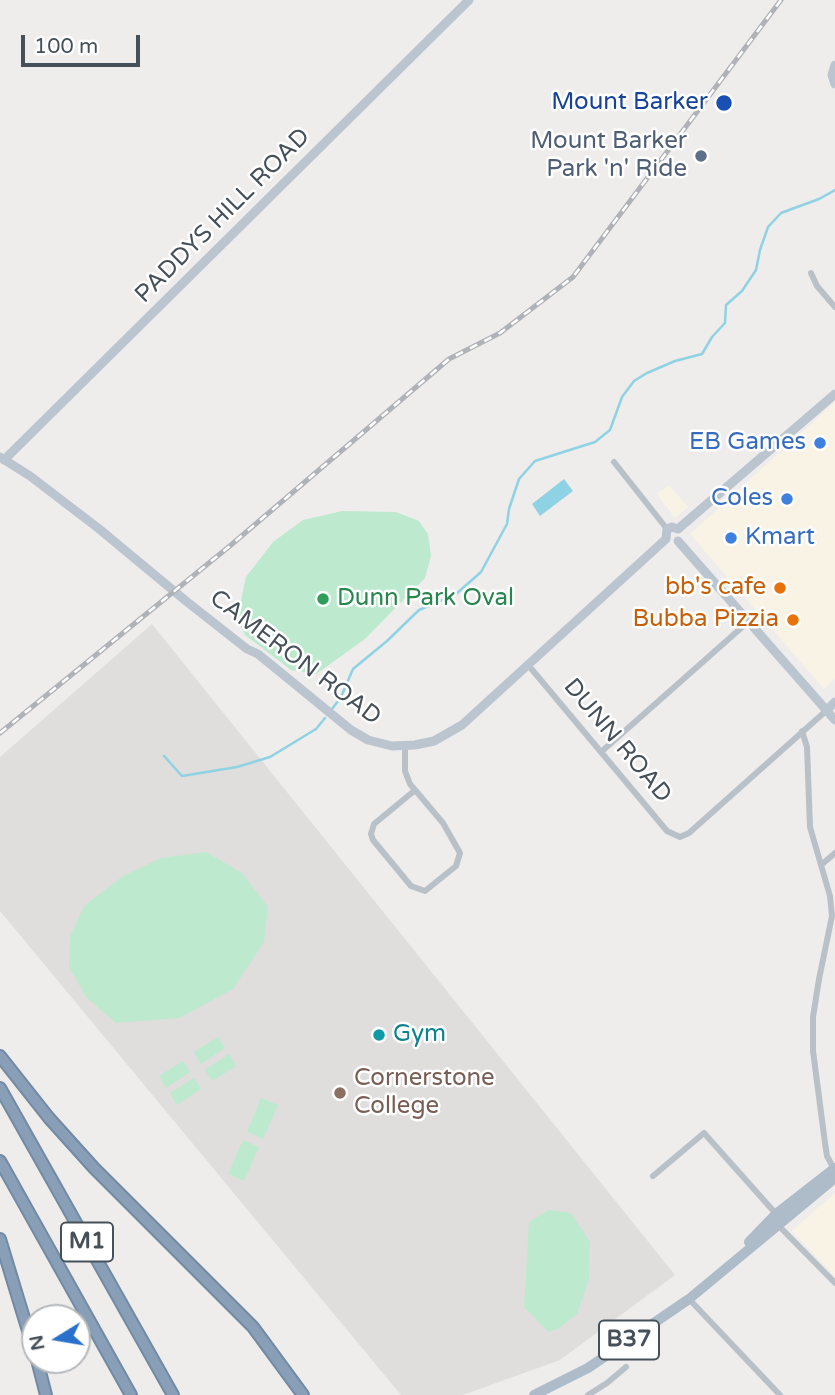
<!DOCTYPE html>
<style>
body{margin:0}
#map{position:relative;width:835px;height:1395px;overflow:hidden;background:#efecec;font-family:"Varela Round",sans-serif}
canvas{display:block}
.north{position:absolute;left:21px;top:1304px;width:70px;height:70px;box-sizing:border-box;background:#fff;border:2px solid #b5b9bc;border-radius:50%;rotate:259deg;font-size:19px;font-weight:700;line-height:28px;text-align:center;color:#465058}
.north::after{content:'';display:block;margin:auto;width:24px;height:32px;background:#2971cc;clip-path:polygon(50% 0,100% 100%,50% 72%,0 100%)}
.scale{position:absolute;left:21px;top:35px;width:119px;height:32px;box-sizing:border-box;border:4px solid #465058;border-top:0;padding-left:9px;font-size:21px;line-height:24px;white-space:nowrap;color:#465058;-webkit-text-stroke:5px #fff;paint-order:stroke}
</style>
<div id="map">
<canvas width="835" height="1395"></canvas>
<div class="north">N</div>
<div class="scale">100 m</div>
</div>
<script>
const ctx = document.querySelector('canvas').getContext('2d');
ctx.lineJoin = 'round';
function fillPath(path, color) { ctx.fillStyle = color; ctx.fill(path, 'evenodd'); }
const toPath = rows => new Path2D(rows.map(r => 'M' + r).join(''));
function trace(path, color, width, dash) { ctx.strokeStyle = color; ctx.lineWidth = width; ctx.lineCap = dash ? 'butt' : 'round'; ctx.setLineDash(dash || []); ctx.stroke(path); }
function drawText(font, color, halo, rows, align = 'center') {
  ctx.font = font + ' "Varela Round",sans-serif'; ctx.lineWidth = 5; ctx.setLineDash([]); ctx.textBaseline = 'middle'; ctx.strokeStyle = halo; ctx.fillStyle = color; for (const [text, x, y, turn = 0] of rows) {
    ctx.save(); ctx.translate(x, y); ctx.rotate((+turn || 0) * Math.PI / 180); ctx.textAlign = isNaN(turn) ? turn : align; if (halo) ctx.strokeText(text, 0, 0); ctx.fillText(text, 0, 0); ctx.restore();
  }
}
const commercial = toPath([
 [835,402,835,679,824,689,690,534],
 [669,485,688,507,675,518,657,494],
 [835,1193,835,1276,792,1231]
]);
const education = toPath([
 [152,624,675,1275,560,1360,463,1395,401,1395,0,911,0,757]
]);
const green = toPath([
 [342,511,396,512,419,521,428,534,431,556,425,578,365,639,316,674,291,670,245,635,237,619,246,577,273,542,303,520],
 [206,852,242,873,268,907,264,942,233,989,179,1018,116,1023,86,997,69,967,70,937,84,906,123,876,161,858],
 [218,1037,225,1048,201,1064,194,1052],
 [229,1054,236,1066,212,1081,205,1070],
 [183,1061,190,1072,166,1088,159,1076],
 [194,1078,201,1089,177,1105,170,1093],
 [261,1098,278,1105,263,1139,247,1132],
 [243,1140,259,1147,244,1181,228,1174],
 [548,1210,571,1213,590,1242,589,1279,577,1314,558,1329,548,1332,524,1307,529,1222]
]);
const water = toPath([
 [564,479,573,491,540,516,532,504]
]);
const stream = toPath([
 [332,709,341,697,353,669,387,641,419,610,456,594,481,572,507,524,509,509,519,479,535,461,595,442,610,430,622,397,634,381,647,373,675,361,702,354,712,337,725,323,726,305,742,291,756,270,760,250,768,227,781,213,819,199,835,190],
 [164,756,182,776,237,767,270,757,316,729,325,718]
]);
const street = toPath([
 [811,273,817,286,835,307],
 [614,462,667,529],
 [529,666,667,831,680,837,689,833,827,710],
 [802,731,807,747,810,827,830,896,832,916,819,979,813,1017,813,1051,825,1143,827,1156,834,1169],
 [405,746,405,771,410,784,443,823,460,853,456,866,425,891,411,886,373,840,371,834,374,824,414,791],
 [601,752,749,621],
 [821,865,835,853],
 [653,1176,704,1133,777,1215],
 [778,1225,835,1283],
 [689,1299,780,1395],
 [588,1395,607,1383,626,1367]
]);
const secondary = toPath([
 [835,65,832,75,835,84],
 [0,457,30,476,98,528,186,601,247,649,258,654,351,730,368,740,392,746,415,745,434,741,462,725,666,539],
 [4,460,469,0],
 [678,529,835,394],
 [666,539,667,529,672,527,678,529],
 [678,541,835,720],
 [827,710,835,702]
]);
const primary = toPath([
 [749,1242,776,1214,835,1168],
 [534,1395,588,1368,689,1299,835,1178]
]);
const highway = toPath([
 [0,1056,49,1118,94,1168,253,1327,303,1395],
 [0,1088,173,1395],
 [0,1161,131,1395],
 [0,1239,35,1354],
 [37,1360,46,1395]
]);
const rail = toPath([
 [0,733,231,545,449,359,500,333,573,277,781,0]
]);
const markers = [
 [724,103,9,"#1a4fb4"],
 [701,156,7,"#5c6f8a"],
 [820,443,7,"#3f7fe0"],
 [787,499,7,"#3f7fe0"],
 [731,538,7,"#3f7fe0"],
 [780,588,7,"#e8710a"],
 [323,599,7,"#2e9e5b"],
 [793,620,7,"#e8710a"],
 [379,1035,7,"#0f9aa8"],
 [340,1093,7,"#8d6e63"]
];
const shields = [
 [87,1242,52],
 [629,1340,60]
];
const shieldNames = [
 ["M1",87,1242],
 ["B37",629,1340]
];
const transitNames = [
 ["Mount Barker",708,103]
];
const serviceNames = [
 ["Mount Barker",687,142],
 ["Park 'n' Ride",687,170]
];
const streetNames = [
 ["PADDYS HILL ROAD",223,216,-45],
 ["CAMERON ROAD",295,658,37],
 ["DUNN ROAD",617,741,50]
];
const shopNames = [
 ["EB Games",806,443],
 ["Coles",773,499],
 ["Kmart",745,538,"left"]
];
const foodNames = [
 ["bb's cafe",766,588],
 ["Bubba Pizzia",779,620]
];
const leisureNames = [
 ["Dunn Park Oval",337,599]
];
const cultureNames = [
 ["Gym",393,1035]
];
const educationNames = [
 ["Cornerstone",354,1079],
 ["College",354,1107]
];
fillPath(commercial, '#f9f3e6');
fillPath(education, '#e0dddd');
fillPath(green, '#bdeace');
fillPath(water, '#8ed2e3');
trace(stream, '#8ed2e3', 2.5);
trace(highway, '#738aa3', 14);
trace(street, '#b9c1c8', 6);
trace(secondary, '#bbc5cf', 9);
trace(primary, '#aebcc9', 10);
trace(highway, '#889fb7', 10);
trace(rail, '#afb2b6', 5);
trace(rail, '#fff', 2.5, [8]);
for (const [x, y, r, color] of markers) { const dot = new Path2D(); dot.arc(x, y, r, 0, 2 * Math.PI); ctx.fillStyle = color; ctx.fill(dot); trace(dot, '#fff', 2.5); }
for (const [x, y, w] of shields) { const box = new Path2D(); box.roundRect(x - w / 2, y - 19.5, w, 39, 5); ctx.fillStyle = '#fff'; ctx.fill(box); trace(box, '#465058', 2); }
drawText('bold 23px', '#465058', null, shieldNames);
drawText('24px', '#164399', '#fff', transitNames, 'right');
drawText('24px', '#4e5e75', '#fff', serviceNames, 'right');
drawText('24px', '#465058', '#fff', streetNames);
drawText('24px', '#366cbe', '#fff', shopNames, 'right');
drawText('24px', '#c56008', '#fff', foodNames, 'right');
drawText('24px', '#27864d', '#fff', leisureNames, 'left');
drawText('24px', '#0d838f', '#fff', cultureNames, 'left');
drawText('24px', '#785e54', '#fff', educationNames, 'left');
</script>
